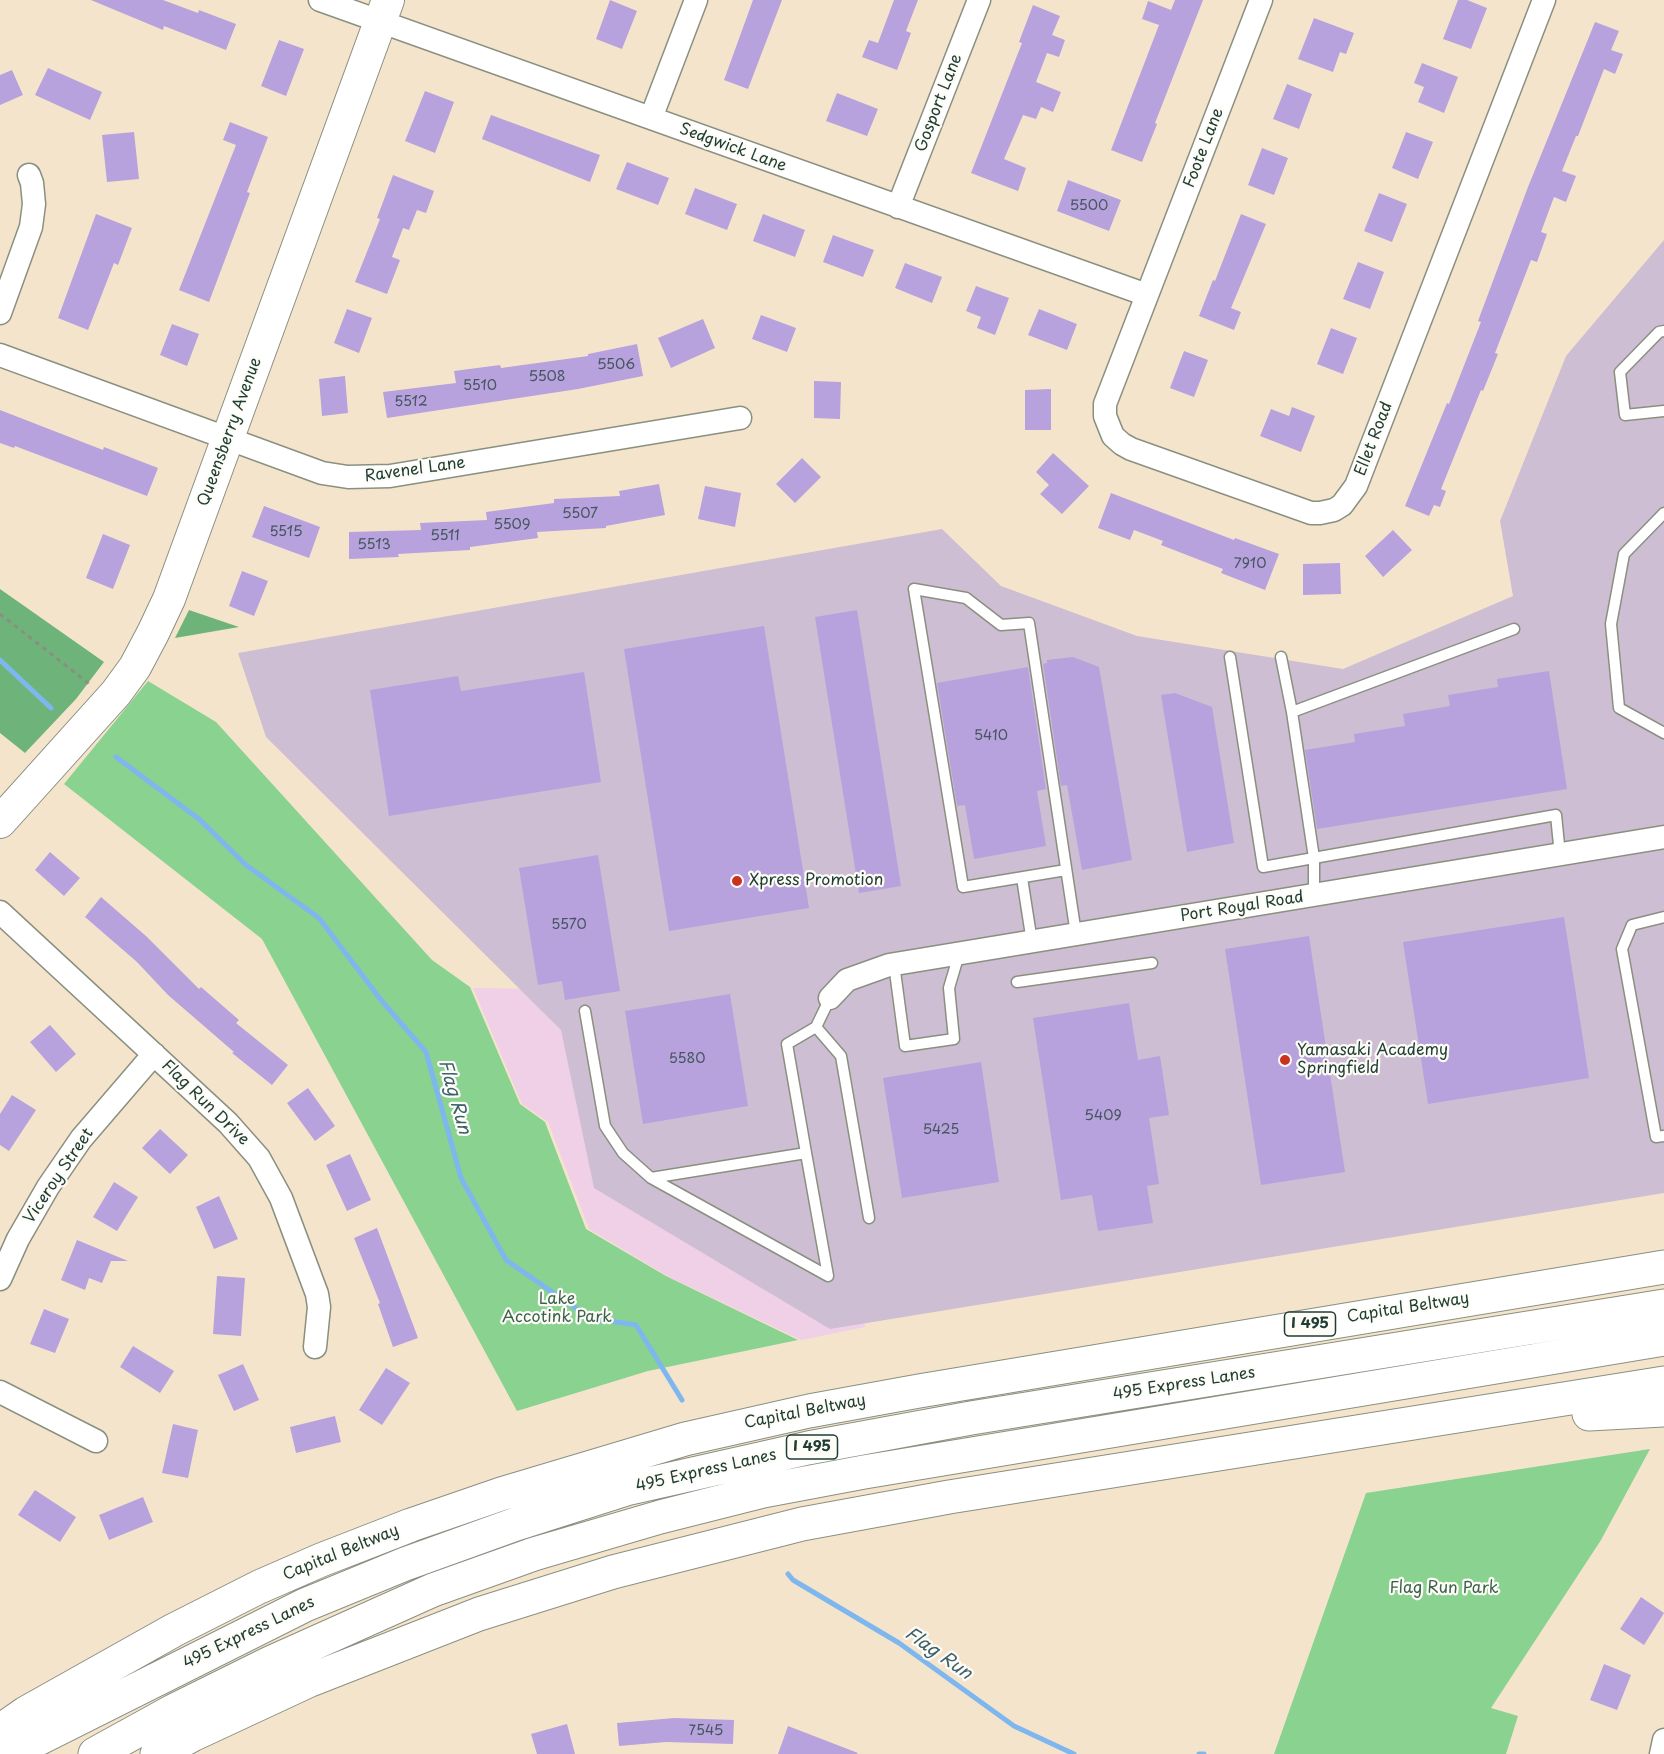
<!DOCTYPE html>
<style>
body{margin:0}
canvas{display:block;background:#f5e4cc}
</style>
<canvas width="1664" height="1754"></canvas>
<script>
const ctx = document.querySelector('canvas').getContext('2d');
ctx.lineJoin = 'round';
function fillPath(path, color) { ctx.fillStyle = color; ctx.fill(path, 'evenodd'); }
const toPath = rows => new Path2D(rows.map(r => 'M' + r).join(''));
function trace(path, color, width, dash) { ctx.strokeStyle = color; ctx.lineWidth = width; ctx.lineCap = dash ? 'butt' : 'round'; ctx.setLineDash(dash || []); ctx.stroke(path); }
function drawText(font, color, halo, rows, align = 'center') {
  ctx.font = font + ' "Playpen Sans",sans-serif'; ctx.lineWidth = 4.5; ctx.setLineDash([]); ctx.textBaseline = 'middle'; ctx.strokeStyle = halo; ctx.fillStyle = color; for (const [text, x, y, turn = 0] of rows) {
    ctx.save(); ctx.translate(x, y); ctx.rotate((+turn || 0) * Math.PI / 180); ctx.textAlign = isNaN(turn) ? turn : align; if (halo) ctx.strokeText(text, 0, 0); ctx.fillText(text, 0, 0); ctx.restore();
  }
}
const built = toPath([
 [473,988,791,992,814,1030,865,1327,801,1340,669,1277,589,1229,548,1122,522,1104]
]);
const industrial = toPath([
 [1664,240,1664,1193,830,1329,594,1188,561,1030,266,737,238,653,942,529,1001,586,1137,636,1343,669,1513,596,1500,521,1566,356]
]);
const green = toPath([
 [148,681,216,722,432,960,470,987,520,1104,545,1122,586,1229,666,1276,798,1340,648,1371,517,1411,262,939,64,784],
 [1650,1449,1601,1540,1491,1708,1518,1716,1506,1754,1274,1754,1366,1493]
]);
const forest = toPath([
 [0,589,104,662,76,699,25,753,0,733],
 [189,610,239,627,175,638]
]);
const stream = toPath([
 [0,660,51,708],
 [116,757,199,819,246,865,319,918,381,1000,426,1052,461,1178,506,1260,590,1318,636,1325,682,1400],
 [788,1574,793,1580,899,1643,1014,1726,1074,1754],
 [1199,1754,1204,1754]
]);
const building = toPath([
 [91,0,163,0,198,13,199,10,236,24,226,50,164,26,163,30],
 [610,0,637,11,622,49,596,39],
 [753,0,782,0,748,89,724,80],
 [894,0,918,0,906,31,911,33,897,70,862,57,869,40,878,43],
 [1175,0,1203,0,1155,123,1157,124,1142,162,1111,150,1159,25,1142,19,1148,1,1171,10],
 [1458,0,1467,0,1487,8,1471,49,1443,39],
 [1033,5,1060,16,1052,35,1065,40,1059,57,1047,53,1036,82,1061,92,1053,112,1041,107,1036,119,1023,115,1004,159,1026,168,1018,191,971,173,1022,43,1019,42],
 [1314,18,1354,33,1346,54,1340,52,1333,72,1298,59],
 [1595,22,1619,31,1611,50,1623,54,1615,74,1604,69,1578,136,1576,136,1562,171,1576,176,1566,202,1554,197,1541,232,1547,234,1537,262,1531,260,1495,353,1498,354,1483,391,1481,390,1441,489,1446,491,1440,507,1434,505,1429,516,1405,506,1447,403,1449,404,1481,322,1478,321,1528,187],
 [279,40,304,49,286,96,261,86],
 [1422,63,1458,77,1444,113,1418,102,1424,87,1414,83],
 [48,68,102,92,90,120,35,95],
 [12,70,23,95,0,105,0,75],
 [1287,84,1312,94,1299,129,1273,119],
 [425,91,454,102,435,153,405,141],
 [837,93,878,109,867,136,826,121],
 [491,115,600,155,590,182,482,139],
 [230,122,268,137,247,192,250,193,209,302,179,290,236,145,223,140],
 [134,132,139,179,107,182,102,135],
 [1406,132,1433,142,1418,179,1392,168],
 [1262,148,1288,158,1274,195,1248,185],
 [627,162,669,178,658,205,616,189],
 [393,175,434,191,426,213,417,210,409,230,403,228,392,257,400,260,387,294,355,282,380,219,377,218],
 [1068,180,1121,200,1109,231,1057,211],
 [695,188,737,204,727,230,685,214],
 [1379,193,1407,204,1392,242,1364,231],
 [96,214,132,228,118,265,114,263,88,330,58,318],
 [763,214,805,230,795,257,753,241],
 [1241,214,1266,224,1231,308,1241,312,1234,330,1199,316,1213,280,1215,281],
 [833,235,874,250,863,277,823,262],
 [1358,262,1384,272,1370,309,1343,299],
 [905,263,942,277,932,303,895,288],
 [976,286,1009,298,995,335,977,328,981,317,966,311],
 [347,309,372,318,359,353,334,343],
 [1039,309,1077,324,1067,350,1028,335],
 [761,315,796,328,787,352,752,339],
 [703,319,715,348,671,368,658,338],
 [172,324,199,334,187,366,160,355],
 [1331,328,1357,338,1343,374,1317,364],
 [637,344,643,376,578,389,387,418,383,392,456,383,454,371,500,365,501,368,588,356,588,354],
 [1184,351,1208,360,1194,397,1170,388],
 [345,376,348,413,322,416,319,379],
 [814,381,841,382,840,419,814,418],
 [1051,389,1051,430,1025,430,1025,390],
 [1292,407,1315,416,1301,452,1260,436,1271,409,1289,416],
 [0,410,103,450,104,447,158,468,147,496,15,446,14,448,0,443],
 [1053,453,1089,486,1062,514,1040,494,1049,485,1036,472],
 [802,458,821,477,795,503,776,484],
 [659,484,665,515,606,526,606,528,537,532,538,538,470,547,470,550,398,554,399,557,349,559,349,532,421,530,420,523,487,520,486,512,554,503,554,499,620,496,619,491],
 [705,486,741,493,735,527,698,519],
 [1111,493,1234,540,1235,538,1279,554,1265,590,1221,573,1223,569,1161,545,1163,541,1134,530,1130,540,1098,528],
 [264,506,320,527,309,558,252,537],
 [1393,530,1412,550,1383,577,1365,556],
 [103,534,130,545,113,589,86,578],
 [1340,563,1341,594,1303,595,1303,564],
 [242,571,268,581,254,616,229,606],
 [857,610,901,886,859,893,815,617],
 [764,626,809,908,669,931,624,649],
 [1073,657,1099,667,1132,860,1082,870,1067,785,1061,786,1043,664,1047,663,1047,660],
 [1028,667,1046,789,1037,791,1046,846,974,859,965,805,957,806,937,683],
 [1549,671,1567,789,1317,829,1305,750,1355,742,1354,734,1405,726,1403,714,1450,706,1448,695,1498,687,1497,679],
 [584,672,601,782,389,816,370,690,458,676,461,691],
 [1175,693,1212,707,1234,843,1187,852,1161,695],
 [50,852,80,878,64,896,35,870],
 [598,855,620,991,565,1000,562,981,538,985,519,868],
 [101,897,146,936,199,989,201,987,239,1020,236,1023,288,1065,272,1085,232,1053,234,1052,168,995,137,962,85,917],
 [1564,917,1589,1078,1428,1104,1403,942],
 [1309,936,1345,1172,1261,1185,1225,949],
 [730,994,748,1106,643,1124,625,1011],
 [1129,1003,1138,1060,1160,1056,1169,1115,1149,1118,1159,1184,1147,1186,1153,1223,1098,1231,1092,1195,1061,1200,1033,1018],
 [50,1025,76,1054,56,1072,30,1042],
 [981,1062,999,1182,902,1198,883,1078],
 [308,1088,335,1126,315,1141,287,1103],
 [12,1095,36,1110,9,1151,0,1145,0,1114],
 [160,1129,188,1155,170,1174,142,1148],
 [350,1154,371,1200,347,1211,326,1165],
 [114,1182,138,1197,117,1231,93,1217],
 [219,1196,238,1239,214,1249,196,1207],
 [377,1228,418,1338,393,1347,378,1304,380,1303,354,1238],
 [77,1240,128,1261,111,1261,102,1283,89,1278,85,1290,61,1280],
 [217,1276,245,1278,241,1336,213,1334],
 [44,1309,69,1319,55,1353,30,1344],
 [133,1346,174,1371,160,1393,120,1367],
 [243,1364,259,1400,234,1411,218,1375],
 [386,1368,410,1383,382,1425,359,1410],
 [335,1416,341,1442,296,1453,290,1427],
 [173,1424,198,1430,188,1478,162,1473],
 [35,1490,76,1517,60,1542,18,1515],
 [143,1497,153,1522,109,1540,99,1515],
 [1641,1597,1664,1613,1644,1645,1620,1629],
 [1604,1664,1631,1675,1617,1710,1590,1700],
 [674,1718,734,1720,733,1744,666,1742,619,1746,617,1723],
 [567,1724,575,1754,537,1754,531,1734],
 [788,1726,858,1753,857,1754,778,1754]
]);
const path = toPath([
 [0,614,92,686]
]);
const lane = toPath([
 [1664,331,1659,332,1620,372,1625,415,1664,411],
 [1664,513,1624,554,1611,624,1619,708,1664,733],
 [1230,657,1263,867,1556,815,1560,855],
 [1281,657,1292,712],
 [1066,870,963,887,914,589,966,598,1001,625,1029,623,1076,934],
 [1022,878,1032,942],
 [1314,895,1314,858,1292,712,1514,629],
 [1664,917,1632,925,1622,949,1656,1137,1664,1136],
 [894,964,905,1046,954,1039,949,988,959,954],
 [1017,982,1152,963],
 [830,998,816,1027,841,1056,869,1218],
 [585,1011,605,1126,623,1153,651,1178],
 [806,1153,651,1178,828,1276,806,1153,787,1044,816,1027]
]);
const street = toPath([
 [320,0,1147,295],
 [1261,0,1105,404,1105,416,1113,436,1122,444,1131,449,1311,513,1320,513,1334,510,1342,505,1356,486,1544,0],
 [651,118,696,0],
 [898,207,979,0],
 [0,313,31,227,34,204,32,183,29,175],
 [0,355,322,473,348,477,390,476,740,418],
 [0,912,228,1123,259,1158,281,1198,317,1294,319,1307,315,1347],
 [830,998,847,980,889,965,1664,837],
 [0,1279,18,1239,48,1187,81,1139,154,1054],
 [0,1392,96,1441],
 [1661,1754,1664,1740]
]);
const secondary = toPath([
 [0,822,116,693,135,667,153,633,169,599,388,0]
]);
const highway = toPath([
 [1589,1414,1664,1410],
 [0,1731,26,1713,174,1630,259,1587,321,1560,411,1525,501,1494,685,1439,809,1411,919,1391,1664,1267],
 [8,1754,305,1605,405,1564,516,1524,626,1489,808,1448,971,1418,1664,1306],
 [95,1754,173,1711,270,1663,433,1590,534,1554,660,1517,763,1491,864,1472,1664,1339],
 [157,1754,192,1735,308,1681,479,1614,613,1572,802,1524,949,1497,1664,1383]
]);
const markers = [
 [737,881,6,"#c8321e"],
 [1285,1060,6,"#c8321e"]
];
const numberNames = [
 ["5500",1089,206],
 ["5506",616,365],
 ["5508",547,377],
 ["5510",480,386],
 ["5512",411,402],
 ["5507",580,514],
 ["5509",512,525],
 ["5515",286,532],
 ["5511",445,536],
 ["5513",374,545],
 ["7910",1250,564],
 ["5410",991,736],
 ["5570",569,925],
 ["5580",687,1059],
 ["5409",1103,1116],
 ["5425",941,1130],
 ["7545",706,1731]
];
const shields = [
 [1310,1324,51],
 [812,1447,51]
];
const shieldNames = [
 ["I 495",1310,1324],
 ["I 495",812,1447]
];
const streetNames = [
 ["Gosport Lane",939,103,-69],
 ["Sedgwick Lane",733,148,20],
 ["Foote Lane",1204,148,-69],
 ["Queensberry Avenue",230,432,-70],
 ["Ellet Road",1374,439,-69],
 ["Ravenel Lane",415,470,-8],
 ["Port Royal Road",1242,907,-9],
 ["Flag Run Drive",205,1103,44],
 ["Viceroy Street",59,1176,-56],
 ["Capital Beltway",1408,1308,-9],
 ["495 Express Lanes",1184,1384,-9],
 ["Capital Beltway",805,1412,-11],
 ["495 Express Lanes",706,1471,-13],
 ["Capital Beltway",341,1553,-22],
 ["495 Express Lanes",249,1633,-26]
];
const poiNames = [
 ["Xpress Promotion",749,881],
 ["Yamasaki Academy",1297,1051],
 ["Springfield",1297,1069]
];
const parkNames = [
 ["Lake",557,1300],
 ["Accotink Park",557,1318],
 ["Flag Run Park",1444,1589]
];
const waterNames = [
 ["Flag Run",454,1097,74],
 ["Flag Run",938,1654,35]
];
fillPath(built, '#efd0e7');
fillPath(industrial, '#cdbed3');
fillPath(green, '#89d28f');
fillPath(forest, '#6eb47a');
trace(stream, '#7eb6ee', 5);
fillPath(building, '#b7a2dd');
trace(lane, '#8a9080', 13);
trace(street, '#8a9080', 25);
trace(secondary, '#8a9080', 34);
trace(highway, '#8a9080', 35);
trace(path, '#8a9080', 3, [4.5, 4.5]);
trace(lane, '#fff', 10);
trace(street, '#fff', 22);
trace(secondary, '#fff', 32);
trace(highway, '#fff', 33);
for (const [x, y, r, color] of markers) { const dot = new Path2D(); dot.arc(x, y, r, 0, 2 * Math.PI); ctx.fillStyle = color; ctx.fill(dot); trace(dot, '#fdfcf7', 2); }
drawText('14px', '#45565e', null, numberNames);
for (const [x, y, w] of shields) { const box = new Path2D(); box.roundRect(x - w / 2, y - 12, w, 24, 4.5); ctx.fillStyle = '#fdfcf7'; ctx.fill(box); trace(box, '#1f3d34', 1.5); }
drawText('bold 15px', '#1f3d34', null, shieldNames);
drawText('16px', '#1f3d34', '#fdfcf7', streetNames);
drawText('16px', '#1f3d34', '#fdfcf7', poiNames, 'left');
drawText('16px', '#3a624b', '#fdfcf7', parkNames);
drawText('italic 18px', '#3c616c', '#fdfcf7', waterNames);
</script>
